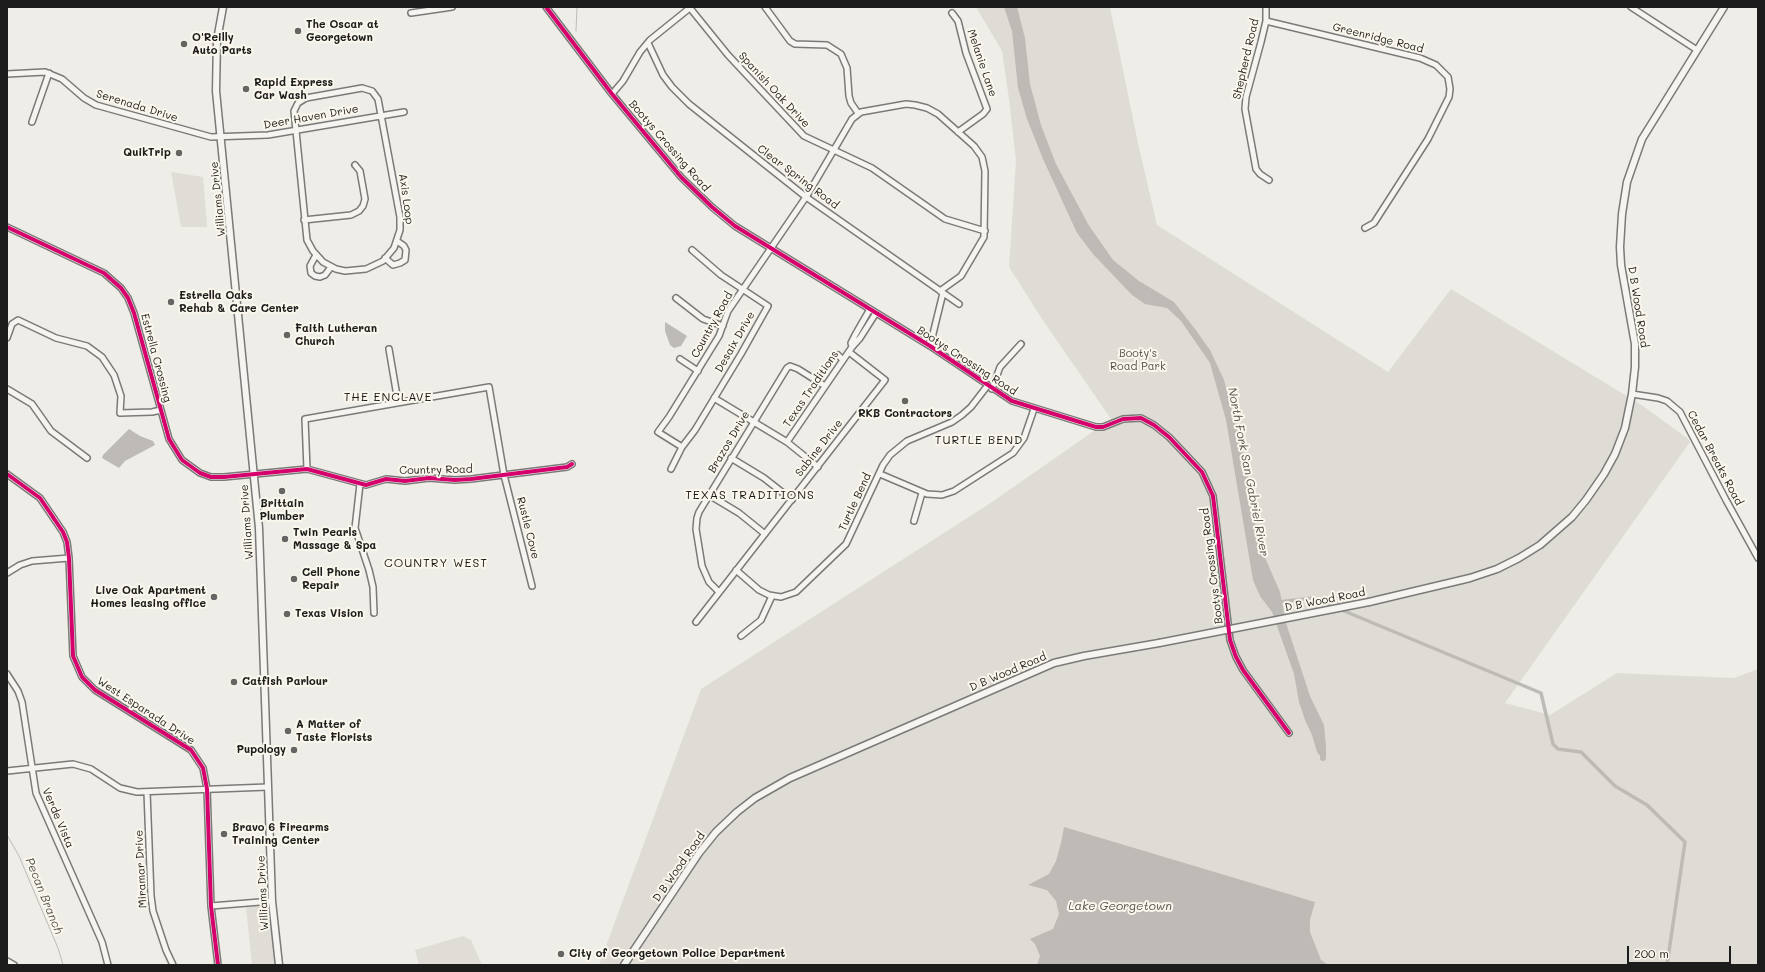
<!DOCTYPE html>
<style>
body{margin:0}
#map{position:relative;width:1765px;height:972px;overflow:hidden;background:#eeede8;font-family:Mali,sans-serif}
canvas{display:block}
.frame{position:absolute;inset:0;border:8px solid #1c1c1c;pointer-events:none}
.scale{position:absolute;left:1627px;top:946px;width:104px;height:18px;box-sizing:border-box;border:2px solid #1c1c1c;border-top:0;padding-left:5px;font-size:12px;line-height:14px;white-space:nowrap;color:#1c1c1c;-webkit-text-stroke:3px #fbf7ec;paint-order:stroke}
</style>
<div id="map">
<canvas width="1765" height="972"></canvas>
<div class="frame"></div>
<div class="scale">200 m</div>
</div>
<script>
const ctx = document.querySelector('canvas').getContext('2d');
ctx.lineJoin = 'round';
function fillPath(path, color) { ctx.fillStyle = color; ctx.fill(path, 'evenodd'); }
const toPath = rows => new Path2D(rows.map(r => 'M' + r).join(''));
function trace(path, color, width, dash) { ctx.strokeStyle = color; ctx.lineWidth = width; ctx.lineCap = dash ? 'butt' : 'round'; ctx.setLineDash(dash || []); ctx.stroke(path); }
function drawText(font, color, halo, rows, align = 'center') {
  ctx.font = font + ' Mali,sans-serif'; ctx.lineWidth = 4; ctx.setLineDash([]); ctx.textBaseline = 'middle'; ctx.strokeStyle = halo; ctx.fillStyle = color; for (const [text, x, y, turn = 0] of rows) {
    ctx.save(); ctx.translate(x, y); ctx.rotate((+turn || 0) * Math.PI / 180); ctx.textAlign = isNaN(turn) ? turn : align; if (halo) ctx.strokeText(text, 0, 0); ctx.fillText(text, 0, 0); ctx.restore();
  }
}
const built = toPath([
 [171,172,203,177,207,227,181,227],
 [273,904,280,965,252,965,246,907],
 [463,936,471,940,482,965,419,965,415,950]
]);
const green = toPath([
 [976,7,1110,7,1138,143,1157,225,1388,372,1451,289,1643,406,1687,438,1690,442,1505,703,1550,715,1617,673,1734,678,1758,669,1758,965,599,965,701,689,989,504,1111,419,1042,319,1009,267,1016,161,1009,99,1002,51]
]);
const water = toPath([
 [1004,7,1017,7,1025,38,1030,84,1041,125,1056,164,1088,224,1113,260,1139,281,1174,302,1195,329,1210,350,1224,380,1245,461,1249,482,1250,504,1263,553,1280,592,1286,623,1310,696,1324,725,1326,746,1325,753,1322,755,1319,755,1317,752,1312,735,1305,720,1299,702,1294,674,1272,612,1260,596,1253,580,1226,420,1210,363,1181,321,1167,308,1145,304,1132,295,1093,254,1077,233,1043,159,1027,119,1018,88,1012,31],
 [665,322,687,336,681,346,674,348,670,345,665,331],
 [129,429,140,436,153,441,155,445,125,461,119,468,102,458,103,455],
 [1064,827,1315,902,1310,920,1310,932,1321,960,1328,965,1037,965,1040,956,1035,944,1030,939,1053,929,1059,914,1056,901,1047,890,1028,885,1049,874,1056,861,1061,843]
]);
const stream = toPath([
 [576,31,577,7],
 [7,835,19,856,58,948,63,965]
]);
const canal = toPath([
 [1278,602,1313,598,1541,693,1553,744,1558,749,1581,752,1615,786,1647,805,1685,842,1667,965]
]);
const river = toPath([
 [1323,746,1323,758]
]);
const minor = toPath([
 [546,7,612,94,681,177,712,207,735,226,930,346,1012,401,1096,427,1103,427,1123,419,1141,418,1154,425,1169,437,1202,472,1213,496,1230,640,1236,657,1243,670,1289,733],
 [765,7,790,41,795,44,827,45,841,54,847,68,849,96,851,103,858,113],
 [1266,7,1266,21,1261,42,1246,97,1245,109,1256,169,1260,174,1269,180],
 [1631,7,1697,50],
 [690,8,728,55,804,136,872,168,945,219,985,231],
 [411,13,452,7],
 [952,13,958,21,966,53,987,109,983,114,958,132],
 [1266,21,1420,58,1436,65,1448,77,1450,89,1449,97,1428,139,1374,223,1365,228],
 [648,43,663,75,672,87,689,104,806,197,959,304],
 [7,74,45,72,62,79,84,98,96,105,211,137,268,135,404,112],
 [362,88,372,91,378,99,400,217,400,230,394,248,383,261,366,269,345,271,336,269,323,262,313,251,307,240,294,111,298,103,306,98,362,88],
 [612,94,623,81,640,52,650,40,691,7],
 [32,122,49,73],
 [304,220,351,215,359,211,363,206,365,199,360,171,355,165],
 [7,227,104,273,121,288,128,298,134,313,169,439,182,460,200,473,211,477,224,477,307,469,366,485,386,479,405,481,429,478,455,480,471,479,567,467,572,464],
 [316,255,310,266,311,273,315,276,320,277,325,275,331,267],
 [385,258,393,265,400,263,405,260,406,250,404,246,397,241],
 [676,298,703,319,723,326],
 [7,338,12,324,18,320,56,338,87,346,102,357,114,375,121,396,120,413,152,412,161,410],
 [930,346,943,293],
 [852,347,851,343,855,335,870,309],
 [389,349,398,402],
 [838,355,843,360],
 [680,359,698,371],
 [7,389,32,404,51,431,87,458],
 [992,389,1000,367,1021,344],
 [1632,394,1658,398,1667,401,1680,412,1726,500,1758,558],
 [714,398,787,442,818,467],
 [787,442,852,347,860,338,876,313],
 [682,447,658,432,669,417,719,336,728,311,808,194,852,119,861,112,906,104,915,105,927,108,938,114,974,146,982,157,985,171,984,237,961,276,940,291],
 [731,458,764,478,792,500],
 [307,469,305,419,489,387,504,475,532,586],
 [671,469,682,447,695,430,741,354,768,306,721,275,692,250],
 [7,474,40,498,63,532,67,542,69,558,73,656,82,677,95,690,191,750,203,768,207,789,211,906,218,965],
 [880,474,927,494,942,495,954,491,1013,453,1024,438,1034,409],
 [360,484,355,528,369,570,373,587,374,613],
 [709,495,739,513,765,534],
 [914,521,922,493],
 [736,570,759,590,769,595,781,597,796,592,846,544,883,465,890,455,907,441,952,422,962,415,971,407,988,385],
 [7,573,20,565,32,561,69,558],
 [719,592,709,582,702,566,696,529,697,518,699,512,787,368,790,366,798,369,825,386],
 [696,622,885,380,849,352],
 [741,636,761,620,772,596],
 [7,674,18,691,22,702,36,793,102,942,108,965],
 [7,771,73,764,91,769,120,788,137,792,268,787],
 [147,792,151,896,153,911,166,950,173,965],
 [211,906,272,901],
 [7,961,14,965]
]);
const major = toPath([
 [223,7,217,40,216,91,259,528,272,901,279,965],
 [1369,602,1470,578,1497,569,1519,558,1540,545,1572,517,1586,500,1604,474,1615,454,1625,428,1632,394,1635,367,1635,344,1621,265,1620,247,1622,214,1627,182,1642,139,1724,7],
 [624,965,699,853,716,832,737,812,755,798,790,778,1054,663,1084,656,1159,643]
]);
const majorBridge = toPath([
 [1159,643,1369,602]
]);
const cycleway = toPath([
 [546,7,612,94,681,177,712,207,735,226,930,346,1012,401,1096,427,1103,427,1123,419,1141,418,1154,425,1169,437,1202,472,1213,496,1230,640,1236,657,1243,670,1289,733],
 [7,227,104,273,121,288,128,298,134,313,169,439,182,460,200,473,211,477,224,477,307,469,366,485,386,479,405,481,429,478,455,480,471,479,567,467,572,464],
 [7,474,40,498,63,532,67,542,69,558,73,656,82,677,95,690,191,750,203,768,207,789,211,906,218,965]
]);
const markers = [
 [298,31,4,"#666563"],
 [184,44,4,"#666563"],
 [246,89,4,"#666563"],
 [179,153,4,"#666563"],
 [171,302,4,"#666563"],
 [287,335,4,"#666563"],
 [905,401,4,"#666563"],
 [282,491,4,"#666563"],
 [285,539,4,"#666563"],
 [294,579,4,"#666563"],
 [214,597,4,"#666563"],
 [287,614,4,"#666563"],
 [234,682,4,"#666563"],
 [288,731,4,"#666563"],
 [294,750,4,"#666563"],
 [224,834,4,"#666563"],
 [561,954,4,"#666563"]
];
const poiNames = [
 ["The Oscar at",306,25],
 ["Georgetown",306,38],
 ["O'Reilly",192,38],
 ["Auto Parts",192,51],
 ["Rapid Express",254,83],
 ["Car Wash",254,96],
 ["QuikTrip",171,153,"right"],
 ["Estrella Oaks",179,296],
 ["Rehab & Care Center",179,309],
 ["Faith Lutheran",295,329],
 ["Church",295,342],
 ["RKB Contractors",905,414,"center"],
 ["Brittain",282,504,"center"],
 ["Plumber",282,517,"center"],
 ["Twin Pearls",293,533],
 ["Massage & Spa",293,546],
 ["Cell Phone",302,573],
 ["Repair",302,586],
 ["Live Oak Apartment",206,591,"right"],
 ["Homes leasing office",206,604,"right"],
 ["Texas Vision",295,614],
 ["Catfish Parlour",242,682],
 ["A Matter of",296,725],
 ["Taste Florists",296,738],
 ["Pupology",286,750,"right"],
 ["Bravo 6 Firearms",232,828],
 ["Training Center",232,841],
 ["City of Georgetown Police Department",569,954]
];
const streetNames = [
 ["Greenridge Road",1378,38,14],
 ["Shepherd Road",1246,59,-77],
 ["Melanie Lane",982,63,71],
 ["Spanish Oak Drive",774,90,47],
 ["Serenada Drive",137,106,17],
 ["Deer Haven Drive",311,117,-10],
 ["Bootys Crossing Road",669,146,49],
 ["Clear Spring Road",798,177,37],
 ["Williams Drive",218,199,-96],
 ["Axis Loop",406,199,82],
 ["D B Wood Road",1638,307,81],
 ["Country Road",712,325,-61],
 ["Desaix Drive",735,342,-60],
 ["Estrella Crossing",156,358,75],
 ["Bootys Crossing Road",967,361,33],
 ["Texas Traditions",811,389,-56],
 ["Brazos Drive",729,442,-59],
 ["Sabine Drive",819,448,-52],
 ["Cedar Breaks Road",1715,458,62],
 ["Country Road",436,470,-1],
 ["Turtle Bend",855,502,-65],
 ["Williams Drive",247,522,-94],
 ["Rustle Cove",528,528,76],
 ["Bootys Crossing Road",1212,566,-97],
 ["D B Wood Road",1325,600,-11],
 ["D B Wood Road",1008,672,-23],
 ["West Esparada Drive",146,711,33],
 ["Verde Vista",58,818,67],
 ["D B Wood Road",679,867,-55],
 ["Miramar Drive",141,869,-93],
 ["Williams Drive",263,893,-93]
];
const parkNames = [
 ["Booty's",1138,354],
 ["Road Park",1138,367]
];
const neighbourhoodNames = [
 ["THE ENCLAVE",388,397],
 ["TURTLE BEND",979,440],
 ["TEXAS TRADITIONS",750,495],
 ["COUNTRY WEST",436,563]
];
const waterNames = [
 ["North Fork San Gabriel River",1248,472,79],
 ["Pecan Branch",44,896,68],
 ["Lake Georgetown",1120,906]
];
fillPath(built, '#dfddd6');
fillPath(green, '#dfdcd5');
fillPath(water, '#bebbb6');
trace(stream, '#bebbb6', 1);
trace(canal, '#bebbb6', 3.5);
trace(river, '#bebbb6', 6);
trace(minor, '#7a7a78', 8);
trace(major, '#7a7a78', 9);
trace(minor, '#f5f4f0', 5);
trace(major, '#f5f4f0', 6);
trace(majorBridge, '#7a7a78', 9, []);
trace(majorBridge, '#f5f4f0', 6);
trace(cycleway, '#d6006c', 4);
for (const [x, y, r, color] of markers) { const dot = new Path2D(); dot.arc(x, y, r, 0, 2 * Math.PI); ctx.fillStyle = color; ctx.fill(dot); trace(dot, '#fbf7ec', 1.5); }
drawText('bold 11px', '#1c1c1c', '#fbf7ec', poiNames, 'left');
drawText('11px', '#1c1c1c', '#fbf7ec', streetNames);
drawText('11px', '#53524f', '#fbf7ec', parkNames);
ctx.letterSpacing = '1px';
drawText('12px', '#1c1c1c', '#fbf7ec', neighbourhoodNames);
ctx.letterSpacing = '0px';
drawText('italic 12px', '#545351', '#fbf7ec', waterNames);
</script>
